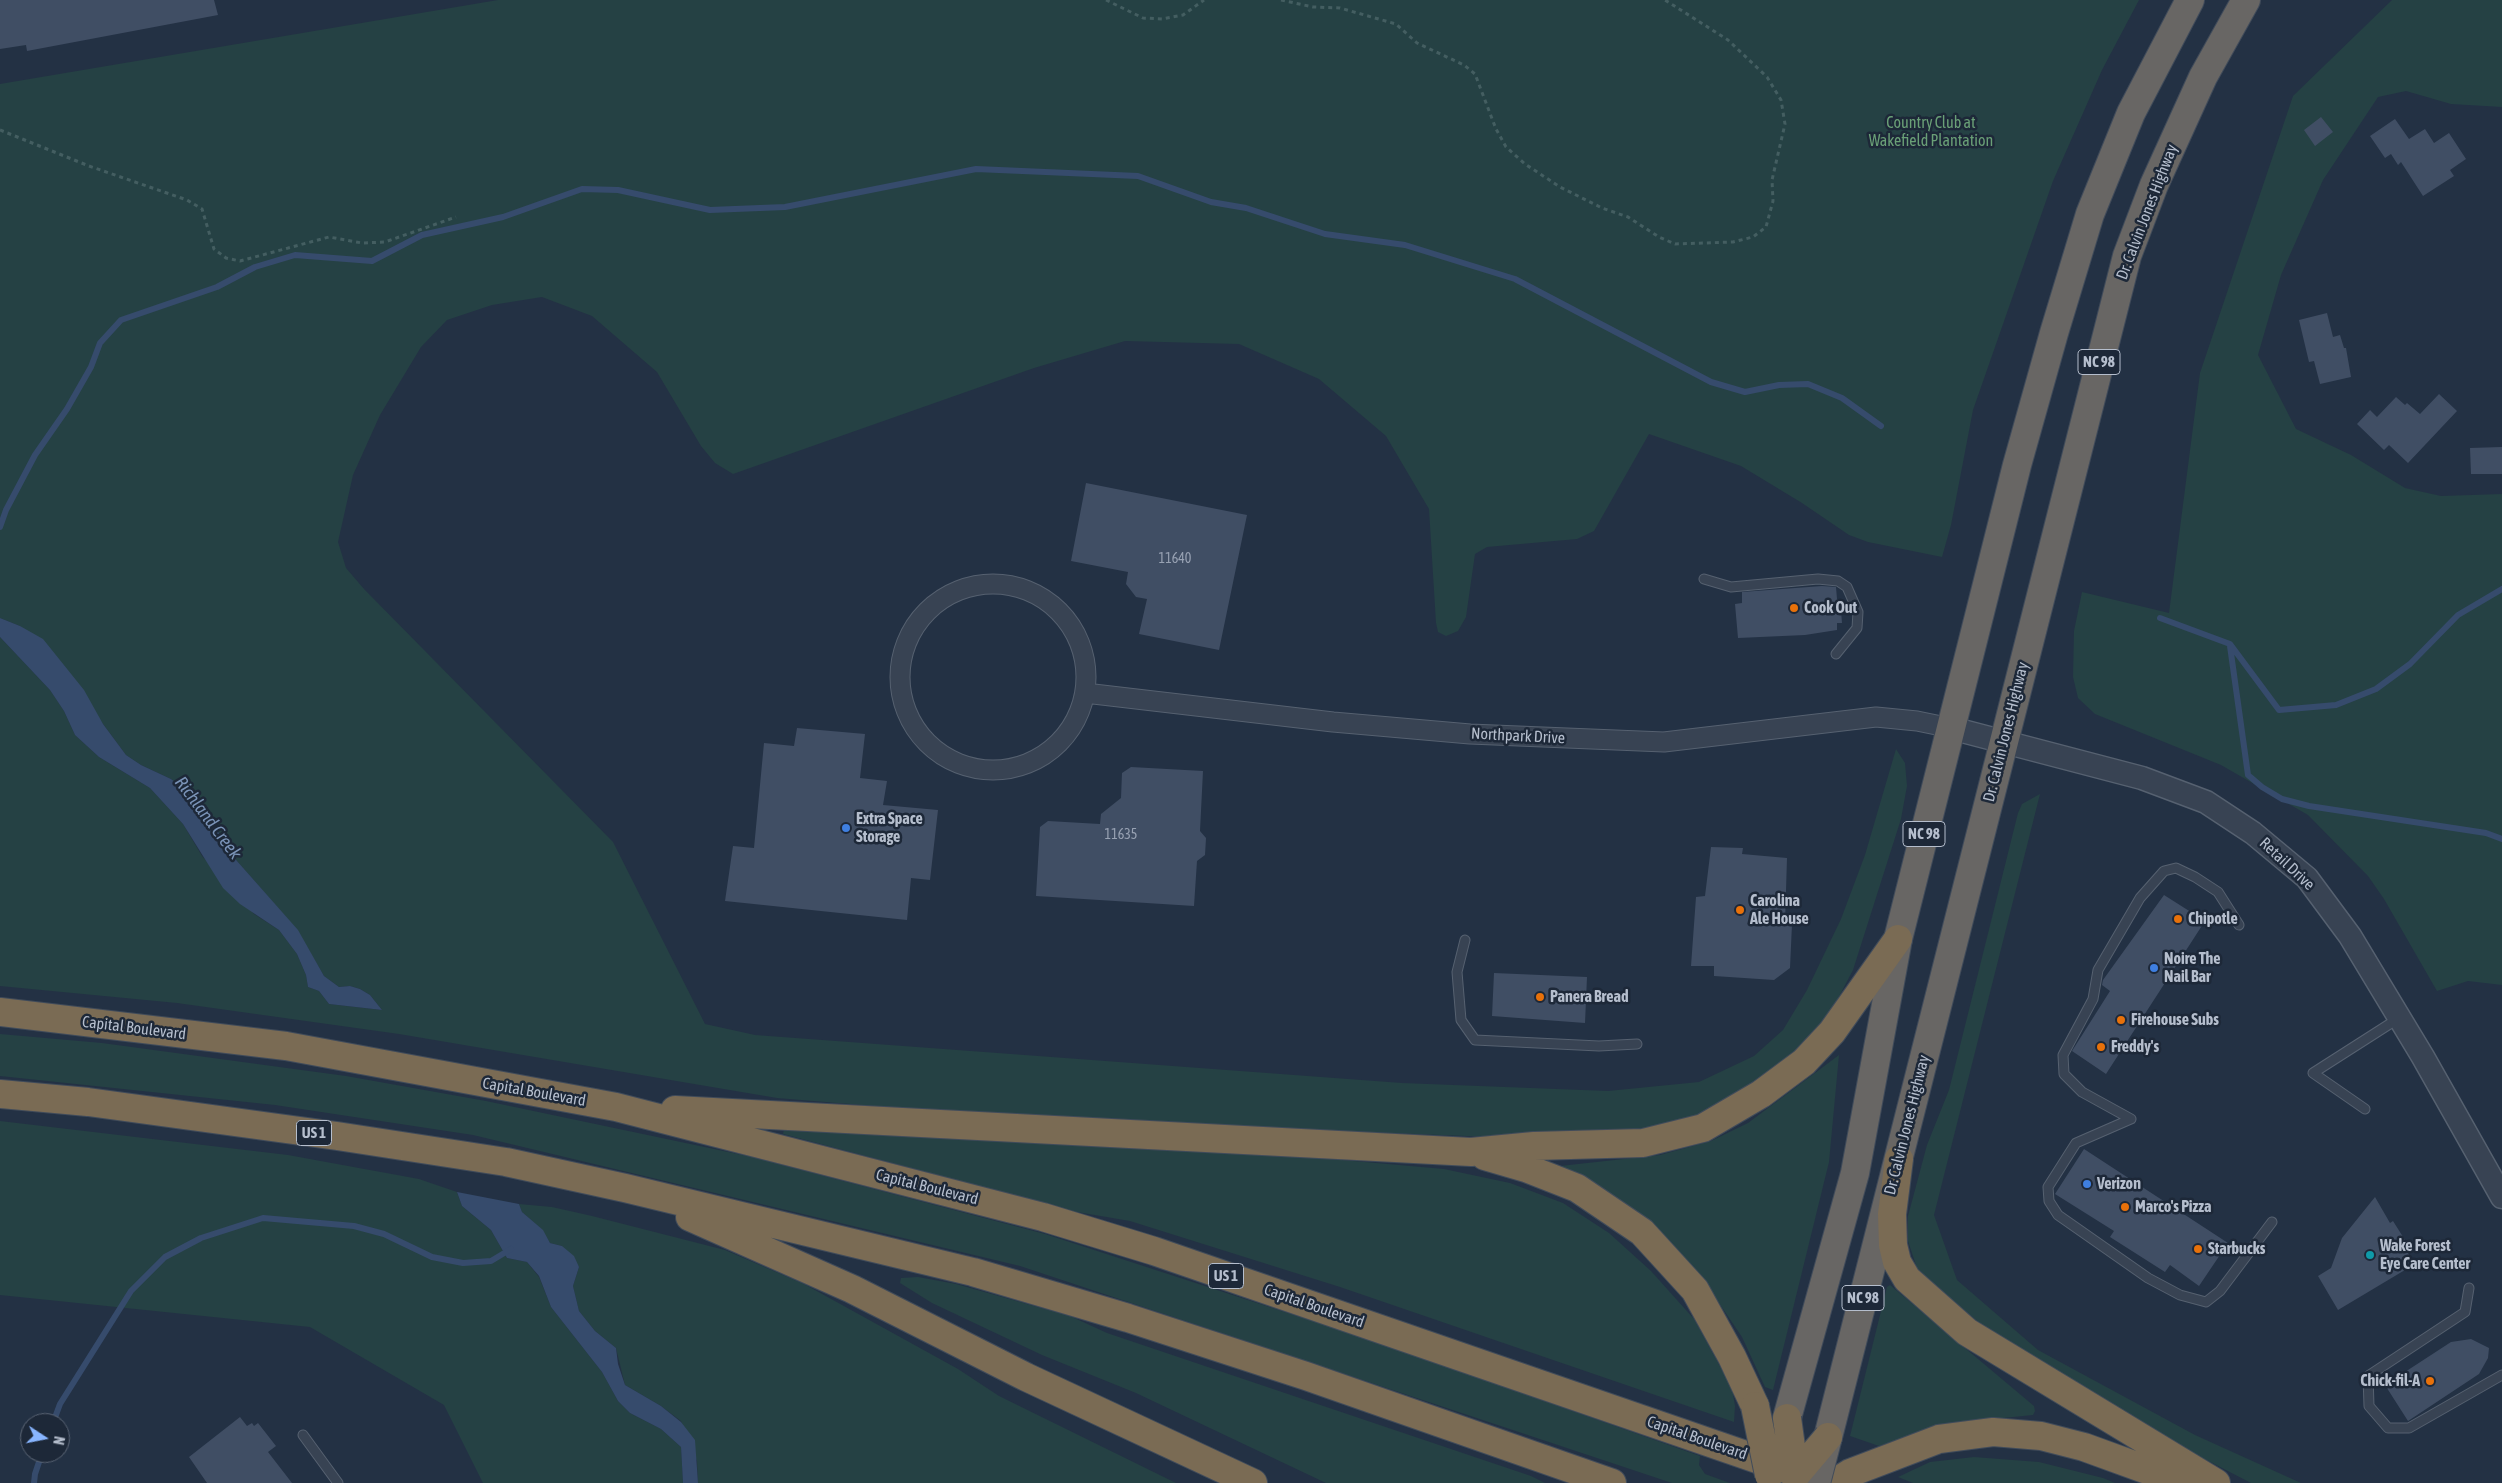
<!DOCTYPE html>
<style>
body{margin:0}
#map{position:relative;width:2502px;height:1483px;overflow:hidden;background:#233144;font-family:"Asap Condensed",sans-serif}
canvas{display:block}
.north{position:absolute;left:20px;top:1413px;width:50px;height:50px;box-sizing:border-box;background:#1d2838;border:1px solid #5a6474;border-radius:50%;rotate:101deg;font-size:14px;font-weight:700;line-height:20px;text-align:center;color:#b5becd}
.north::after{content:'';display:block;margin:auto;width:18px;height:22px;background:#88b5ff;clip-path:polygon(50% 0,100% 100%,50% 72%,0 100%)}
</style>
<div id="map">
<canvas width="2502" height="1483"></canvas>
<div class="north">N</div>
</div>
<script>
const ctx = document.querySelector('canvas').getContext('2d');
ctx.lineJoin = 'round';
function fillPath(path, color) { ctx.fillStyle = color; ctx.fill(path, 'evenodd'); }
const toPath = rows => new Path2D(rows.map(r => 'M' + r).join(''));
function trace(path, color, width, dash) { ctx.strokeStyle = color; ctx.lineWidth = width; ctx.lineCap = dash ? 'butt' : 'round'; ctx.setLineDash(dash || []); ctx.stroke(path); }
function drawText(font, color, halo, rows, align = 'center') {
  ctx.font = font + ' "Asap Condensed",sans-serif'; ctx.lineWidth = 5; ctx.setLineDash([]); ctx.textBaseline = 'middle'; ctx.strokeStyle = halo; ctx.fillStyle = color; for (const [text, x, y, turn = 0] of rows) {
    ctx.save(); ctx.translate(x, y); ctx.rotate((+turn || 0) * Math.PI / 180); ctx.textAlign = isNaN(turn) ? turn : align; if (halo) ctx.strokeText(text, 0, 0); ctx.fillText(text, 0, 0); ctx.restore();
  }
}
const green = toPath([
 [498,0,2139,0,2102,70,2053,181,1973,410,1951,525,1942,557,1868,542,1849,535,1802,503,1741,466,1649,434,1594,531,1577,539,1487,547,1475,554,1466,617,1458,631,1446,636,1438,632,1436,623,1429,509,1386,436,1319,379,1239,344,1125,341,1034,368,733,474,715,463,701,446,657,372,592,316,542,297,492,305,447,320,421,347,380,415,353,475,338,542,346,568,364,589,613,842,705,1024,755,1035,1402,1083,1608,1091,1699,1082,1754,1056,1783,1030,1807,990,1841,919,1865,855,1896,749,1905,763,1907,786,1901,819,1853,970,1833,1008,1807,1043,1781,1069,1688,1121,1634,1135,1517,1138,1186,1125,1112,1118,1068,1118,935,1111,777,1098,399,1034,177,1003,0,986,0,637,50,690,64,711,75,735,99,757,150,788,183,824,202,856,254,914,279,930,297,954,306,975,308,987,319,991,329,1004,382,1010,370,995,360,989,350,986,339,987,324,976,297,930,237,861,211,820,187,791,171,779,141,765,126,755,103,724,20,626,0,618,0,84],
 [2392,0,2502,0,2502,107,2451,104,2406,91,2378,97,2323,180,2281,275,2258,355,2296,429,2351,455,2405,488,2441,496,2502,494,2502,985,2468,981,2437,991,2384,899,2368,876,2308,815,2221,765,2095,714,2078,698,2073,677,2074,631,2082,592,2169,613,2200,373,2293,96],
 [2040,794,1934,1215,1957,1280,2038,1350,2195,1435,2301,1483,2251,1483,2195,1454,2027,1361,1919,1274,1908,1241,1908,1216,1927,1145,1949,1090,2018,813,2022,804],
 [0,1034,102,1043,346,1076,486,1101,752,1157,1045,1234,1380,1343,1700,1456,1699,1465,1705,1474,1730,1483,1672,1483,1020,1266,473,1135,275,1105,0,1076],
 [1839,1055,1829,1162,1773,1390,1765,1387,1742,1337,1702,1278,1602,1189,1560,1166,1660,1155,1711,1141,1748,1123],
 [0,1121,288,1155,419,1179,457,1192,462,1206,491,1230,507,1258,527,1262,539,1277,551,1307,602,1372,618,1401,630,1413,661,1429,681,1447,683,1483,483,1483,444,1405,310,1327,0,1295],
 [785,1124,1331,1159,1444,1169,1510,1183,1563,1203,1609,1233,1651,1271,1694,1319,1732,1388,1735,1406,1734,1422,1340,1287,1130,1221,1077,1212,783,1134],
 [519,1204,552,1207,592,1216,725,1250,804,1284,958,1369,999,1396,1176,1483,698,1483,697,1461,681,1421,661,1406,625,1385,616,1348,595,1331,579,1311,573,1286,579,1267,562,1246,550,1243,542,1230,522,1212],
 [918,1277,956,1284,1070,1316,1107,1333,1531,1476,1545,1483,1326,1483,1136,1393,1042,1355,932,1303,900,1283,901,1278],
 [1890,1285,2034,1406,2035,1411,2033,1415,1944,1424,1879,1446,1850,1436,1887,1287],
 [1974,1457,2039,1462,2103,1478,2115,1483,1913,1483,1898,1477,1930,1462]
]);
const water = toPath([
 [0,618,20,626,43,639,84,690,103,724,126,755,141,765,171,779,187,791,211,821,237,861,298,930,324,976,339,987,350,986,360,989,370,995,382,1010,329,1004,319,991,308,987,306,975,297,954,279,930,240,904,223,888,183,824,150,788,99,757,75,735,64,711,50,690,0,637],
 [457,1192,519,1204,522,1212,543,1230,550,1243,562,1246,574,1256,579,1267,573,1286,579,1311,595,1331,616,1348,618,1364,625,1385,661,1406,681,1422,695,1440,698,1483,683,1483,681,1447,661,1429,630,1413,618,1401,602,1372,551,1307,539,1276,527,1262,507,1258,491,1230,462,1206]
]);
const stream = toPath([
 [0,527,6,510,35,455,67,409,91,367,100,343,121,320,217,287,255,267,295,255,372,261,422,235,503,217,582,189,618,190,710,210,785,207,976,169,1138,176,1211,202,1246,208,1325,234,1405,245,1515,279,1711,382,1745,392,1779,385,1808,384,1842,398,1881,426],
 [2160,618,2230,644,2279,710,2336,705,2376,689,2410,664,2458,615,2502,589],
 [2230,646,2248,775,2262,787,2282,799,2309,806,2486,833,2502,839],
 [53,1423,60,1404,131,1291,165,1257,201,1238,263,1218,354,1226,384,1234,432,1257,463,1263,491,1261,511,1249],
 [34,1483,35,1474,42,1453]
]);
const building = toPath([
 [0,0,214,0,218,15,27,51,26,45,0,49],
 [2321,117,2333,132,2315,146,2304,130],
 [2395,119,2409,139,2425,129,2434,143,2449,133,2466,159,2450,170,2454,176,2423,196,2401,162,2398,165,2391,154,2385,158,2370,136],
 [2327,313,2333,337,2340,335,2344,348,2346,348,2351,377,2320,384,2314,361,2309,362,2299,320],
 [2439,394,2457,411,2408,463,2389,445,2384,450,2357,424,2370,410,2377,417,2396,397,2405,405,2407,403,2420,414],
 [2502,447,2502,474,2471,474,2470,448],
 [1086,483,1247,515,1219,650,1139,634,1147,599,1136,597,1126,584,1128,572,1071,561],
 [1822,586,1836,587,1837,599,1840,599,1842,623,1837,623,1837,630,1805,635,1738,638,1735,604,1742,603,1742,592],
 [797,728,865,734,860,778,887,781,883,805,938,810,930,880,911,878,907,920,725,901,733,846,754,848,764,743,794,746],
 [1131,767,1203,771,1200,831,1206,838,1205,855,1197,861,1194,906,1036,896,1040,827,1048,821,1100,824,1101,814,1121,798,1122,773],
 [1711,847,1743,848,1742,854,1787,858,1785,923,1792,924,1790,968,1774,980,1714,976,1714,966,1691,966,1696,897,1705,896],
 [2164,895,2205,921,2106,1074,2072,1051,2110,991,2102,985,2103,980],
 [1494,973,1587,977,1585,1023,1492,1016],
 [2084,1149,2228,1243,2199,1286,2170,1265,2165,1272,2110,1237,2114,1231,2055,1194],
 [2375,1197,2390,1223,2393,1221,2405,1240,2401,1242,2415,1264,2338,1310,2318,1276,2331,1268,2342,1238],
 [2471,1339,2489,1348,2488,1358,2479,1374,2408,1421,2385,1385,2451,1342],
 [240,1417,247,1426,252,1423,254,1426,258,1423,276,1446,268,1452,292,1483,207,1483,189,1457]
]);
const path = toPath([
 [1106,0,1143,18,1162,19,1183,15,1204,0],
 [1281,0,1313,7,1340,8,1396,24,1417,43,1464,65,1475,74,1496,129,1506,147,1525,164,1560,187,1602,208,1628,217,1659,237,1675,244,1733,242,1753,237,1766,227,1773,201,1772,180,1785,124,1781,100,1767,77,1728,40,1665,0],
 [0,130,89,166,187,200,202,209,214,249,226,258,240,261,329,237,362,243,385,242,456,217]
]);
const service = toPath([
 [1704,579,1731,587,1818,579,1838,581,1847,587,1858,612,1857,628,1836,654],
 [1465,940,1457,972,1461,1020,1475,1040,1599,1046,1637,1044],
 [2365,1109,2313,1073,2399,1018],
 [2131,1119,2076,1143,2048,1187,2049,1201,2058,1215,2148,1278,2180,1295,2206,1302,2220,1291,2272,1222],
 [2131,1119,2082,1092,2064,1074,2063,1055,2093,999,2098,970,2140,898,2164,871,2176,868,2195,877,2218,892,2239,925],
 [2469,1288,2465,1312,2368,1376,2369,1406,2388,1428,2409,1428,2502,1375],
 [303,1435,338,1483]
]);
const minor = toPath([
 '900 677a93 93 0 1 1 186 0a93 93 0 1 1-186 0Z',
 [1085,693,1333,722,1470,734,1664,742,1876,717,1917,721,1951,728]
]);
const tertiary = toPath([
 [1951,728,2142,778,2206,802,2253,833,2307,878,2350,936,2423,1057,2502,1197]
]);
const trunk = toPath([
 [1787,1418,1855,1173,1898,939,2017,465,2054,333,2090,214,2131,113,2190,0],
 [1828,1437,2127,256,2154,185,2203,77,2246,0]
]);
const motorway = toPath([
 [0,1012,286,1046,616,1107,1043,1217,1154,1251,1786,1469],
 [0,1094,88,1102,337,1136,506,1162,625,1188,973,1272,1128,1318,1306,1376,1612,1483],
 [675,1110,1471,1152,1534,1146,1643,1143,1703,1128,1761,1094,1804,1062,1832,1032,1898,939],
 [1485,1156,1526,1168,1577,1188,1642,1232,1695,1290,1732,1357,1755,1406],
 [1899,1159,1892,1214,1893,1245,1897,1262,1907,1279,1967,1332,2216,1483],
 [690,1217,852,1289,1026,1377,1253,1483],
 [1834,1483,1850,1473,1939,1439,1993,1432,2041,1436,2084,1447,2183,1483]
]);
const trunkBridge = toPath([
 [1816,1483,1828,1437]
]);
const motorwayBridge = toPath([
 [1755,1406,1769,1475],
 [1787,1418,1795,1476],
 [1795,1476,1828,1437]
]);
const markers = [
 [1794,608,5,"#e8710a"],
 [846,828,5,"#3f7fe0"],
 [1740,910,5,"#e8710a"],
 [2178,919,5,"#e8710a"],
 [2154,968,5,"#3f7fe0"],
 [1540,997,5,"#e8710a"],
 [2121,1020,5,"#e8710a"],
 [2101,1047,5,"#e8710a"],
 [2087,1184,5,"#3f7fe0"],
 [2125,1207,5,"#e8710a"],
 [2198,1249,5,"#e8710a"],
 [2370,1255,5,"#0f9aa8"],
 [2430,1381,5,"#e8710a"]
];
const numberNames = [
 ["11640",1175,559],
 ["11635",1121,835]
];
const shields = [
 [2099,362,42],
 [1924,834,42],
 [314,1133,35],
 [1226,1276,35],
 [1863,1298,42]
];
const shieldNames = [
 ["NC 98",2099,362],
 ["NC 98",1924,834],
 ["US 1",314,1133],
 ["US 1",1226,1276],
 ["NC 98",1863,1298]
];
const parkNames = [
 ["Country Club at",1931,123],
 ["Wakefield Plantation",1931,141]
];
const streetNames = [
 ["Dr. Calvin Jones Highway",2147,212,-69],
 ["Dr. Calvin Jones Highway",2006,732,-76],
 ["Northpark Drive",1518,736,3],
 ["Retail Drive",2287,864,43],
 ["Capital Boulevard",134,1028,7],
 ["Capital Boulevard",534,1092,10],
 ["Dr. Calvin Jones Highway",1907,1125,-76],
 ["Capital Boulevard",927,1187,14],
 ["Capital Boulevard",1314,1306,19],
 ["Capital Boulevard",1697,1438,19]
];
const poiNames = [
 ["Cook Out",1804,608],
 ["Extra Space",856,819],
 ["Storage",856,837],
 ["Carolina",1750,901],
 ["Ale House",1750,919],
 ["Chipotle",2188,919],
 ["Noire The",2164,959],
 ["Nail Bar",2164,977],
 ["Panera Bread",1550,997],
 ["Firehouse Subs",2131,1020],
 ["Freddy's",2111,1047],
 ["Verizon",2097,1184],
 ["Marco's Pizza",2135,1207],
 ["Wake Forest",2380,1246],
 ["Eye Care Center",2380,1264],
 ["Starbucks",2208,1249],
 ["Chick-fil-A",2420,1381,"right"]
];
const waterNames = [
 ["Richland Creek",208,818,53]
];
fillPath(green, '#254144');
fillPath(water, '#364b6c');
trace(stream, '#364b6c', 6);
fillPath(building, '#404e64');
trace(service, '#566170', 11);
trace(minor, '#566170', 21);
trace(tertiary, '#566170', 25);
trace(trunk, '#404b5a', 30);
trace(motorway, '#404b5a', 30);
trace(path, '#445e61', 3, [4, 4]);
trace(service, '#384353', 9);
trace(minor, '#384353', 19);
trace(tertiary, '#384353', 22);
trace(trunk, '#686664', 28);
trace(motorway, '#7a6b54', 28);
trace(trunkBridge, '#404b5a', 30, []);
trace(motorwayBridge, '#404b5a', 30, []);
trace(trunkBridge, '#686664', 28);
trace(motorwayBridge, '#7a6b54', 28);
for (const [x, y, r, color] of markers) { const dot = new Path2D(); dot.arc(x, y, r, 0, 2 * Math.PI); ctx.fillStyle = color; ctx.fill(dot); trace(dot, '#1d2838', 2); }
drawText('14px', '#98a2b3', null, numberNames);
for (const [x, y, w] of shields) { const box = new Path2D(); box.roundRect(x - w / 2, y - 12.5, w, 25, 4); ctx.fillStyle = '#1d2838'; ctx.fill(box); trace(box, '#b5becd', 1); }
drawText('bold 15px', '#b5becd', null, shieldNames);
drawText('16px', '#6aa077', '#1d2838', parkNames);
drawText('16px', '#b5becd', '#1d2838', streetNames);
drawText('bold 16px', '#b5becd', '#1d2838', poiNames, 'left');
drawText('italic 18px', '#7a93b7', '#1d2838', waterNames);
</script>
